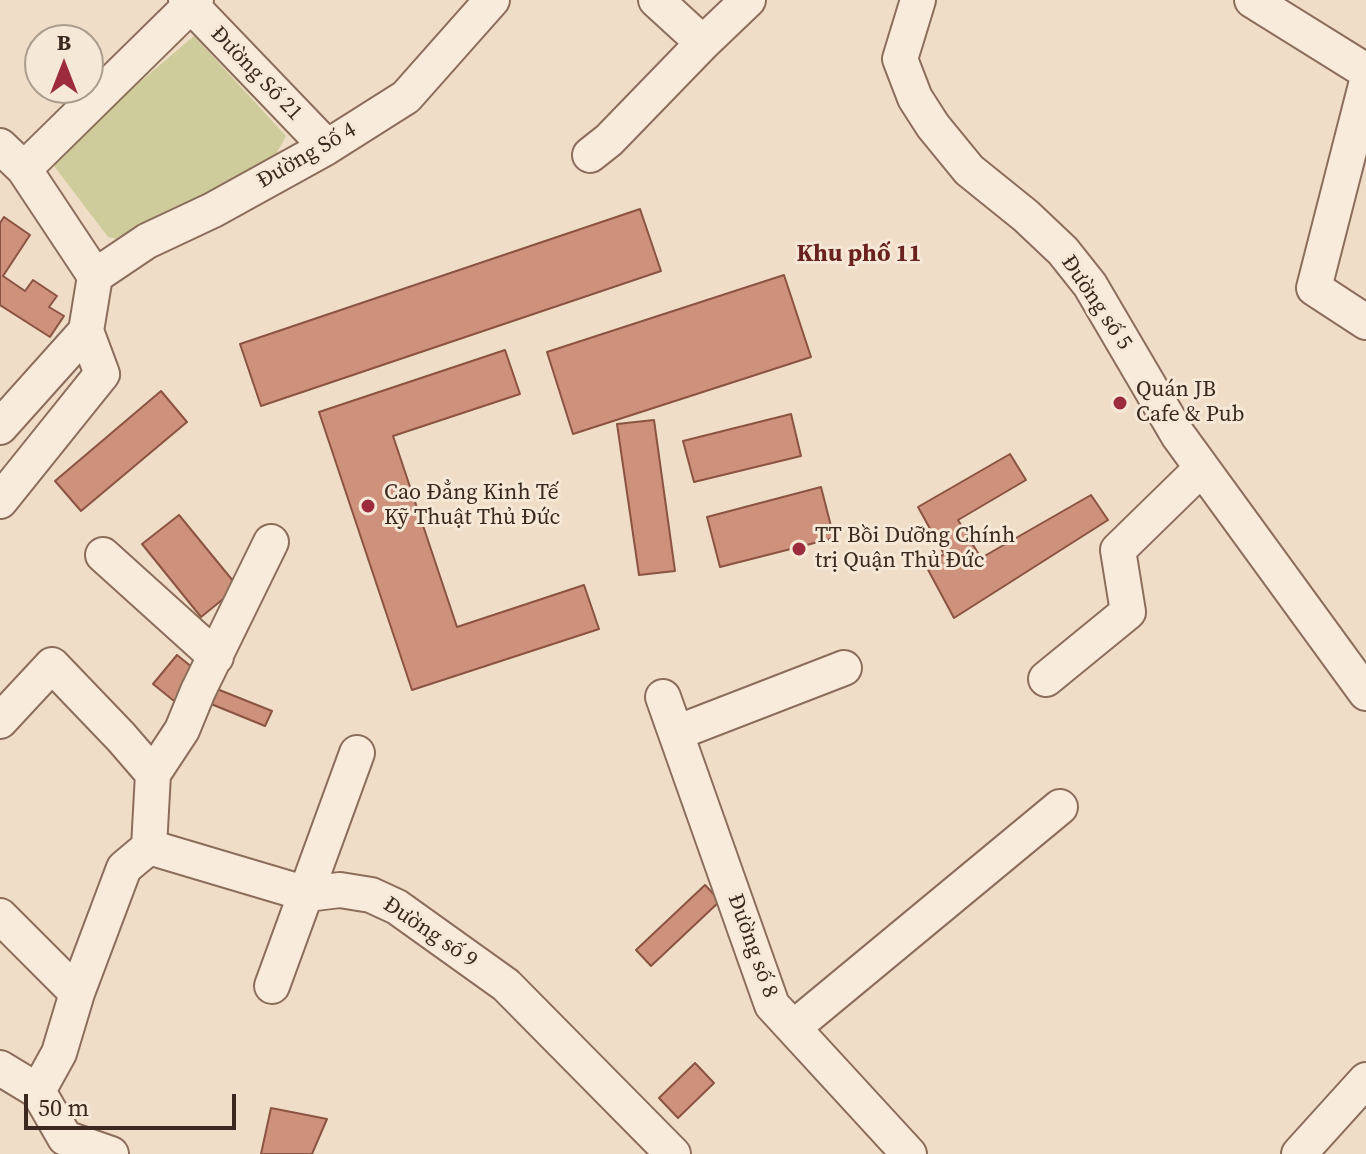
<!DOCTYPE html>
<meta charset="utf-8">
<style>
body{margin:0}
#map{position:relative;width:1366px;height:1154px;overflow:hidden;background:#efddc7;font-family:"Source Serif 4",serif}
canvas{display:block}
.north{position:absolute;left:24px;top:24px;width:80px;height:80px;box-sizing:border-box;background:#f6e8d7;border:2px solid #ab9c8e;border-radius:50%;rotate:0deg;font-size:22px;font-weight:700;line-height:32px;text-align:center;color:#3b2920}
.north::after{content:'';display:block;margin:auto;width:28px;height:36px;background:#9b2b3d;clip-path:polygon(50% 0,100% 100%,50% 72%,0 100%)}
.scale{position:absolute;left:24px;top:1094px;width:212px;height:36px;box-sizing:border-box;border:4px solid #3b2920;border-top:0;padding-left:10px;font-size:24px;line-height:28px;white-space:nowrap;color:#3b2920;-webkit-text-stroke:6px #f6e8d7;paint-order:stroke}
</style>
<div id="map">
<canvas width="1366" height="1154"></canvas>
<div class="north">B</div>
<div class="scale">50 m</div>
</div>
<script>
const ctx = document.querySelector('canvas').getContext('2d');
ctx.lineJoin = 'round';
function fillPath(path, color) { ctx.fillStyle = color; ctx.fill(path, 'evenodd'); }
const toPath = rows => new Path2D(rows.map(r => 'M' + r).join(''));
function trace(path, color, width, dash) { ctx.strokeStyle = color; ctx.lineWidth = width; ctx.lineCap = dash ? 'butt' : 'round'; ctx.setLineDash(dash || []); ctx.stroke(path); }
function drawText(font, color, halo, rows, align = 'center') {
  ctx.font = font + ' "Source Serif 4",serif'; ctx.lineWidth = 6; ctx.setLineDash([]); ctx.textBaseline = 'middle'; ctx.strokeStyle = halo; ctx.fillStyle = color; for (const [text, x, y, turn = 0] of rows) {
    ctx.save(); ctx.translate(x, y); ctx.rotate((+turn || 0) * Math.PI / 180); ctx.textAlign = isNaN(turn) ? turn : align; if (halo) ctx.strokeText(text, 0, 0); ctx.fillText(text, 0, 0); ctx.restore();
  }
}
const green = toPath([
 [194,36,286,136,274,158,122,240,108,237,54,166,55,154]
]);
const building = toPath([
 [640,209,661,271,261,406,240,344,640,209],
 [4,217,30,235,3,276,25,291,33,280,57,296,49,307,64,316,50,337,0,305,0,223,4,217],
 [784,275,811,357,573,434,547,352,784,275],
 [505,350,520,394,393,436,457,627,584,585,599,629,412,690,319,412,505,350],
 [161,391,187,422,81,511,55,481,161,391],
 [791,414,801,456,694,482,683,441,791,414],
 [654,420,675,571,639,575,617,424,654,420],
 [1010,454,1026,480,958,520,981,558,1091,495,1108,520,954,618,926,566,944,554,918,507,1010,454],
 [821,487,834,538,720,567,707,517,821,487],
 [179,515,238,587,201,617,142,544,179,515],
 [177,655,198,672,174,701,153,684,177,655],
 [217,689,272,711,265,726,211,704,217,689],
 [705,885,720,901,651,966,636,950,705,885],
 [695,1063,714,1083,678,1118,659,1098,695,1063],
 [271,1108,327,1119,312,1154,261,1154,271,1108]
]);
const minor = toPath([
 [186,0,327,147],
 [656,0,703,43,748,0],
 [918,0,900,59,915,98,933,126,969,170,1026,216,1063,251,1090,285,1178,435,1366,693],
 [1252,0,1366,71],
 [1366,85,1314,288,1366,322],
 [0,146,24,169,95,276],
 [590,155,609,140,703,43],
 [24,169,196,0],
 [95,276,147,241,213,210,327,147,406,97,492,0],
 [0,427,86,331],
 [0,501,102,374,86,331,95,276],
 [103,555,216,657],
 [1046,679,1128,612,1118,550,1202,468],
 [663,697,772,1005,909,1154],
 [0,721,52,665,121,737,153,774,149,847,307,894,340,890,371,895,397,907,506,985,673,1154],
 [676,733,844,668],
 [153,774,182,730,198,691,271,542],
 [0,916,77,993],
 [272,986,357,753],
 [793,1028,1060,807],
 [0,1068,38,1091],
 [111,1154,65,1138,38,1091,59,1053,77,993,124,868,149,847],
 [1299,1154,1366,1080]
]);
const markers = [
 [1120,403,8,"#9b2b3d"],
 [368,506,8,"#9b2b3d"],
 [799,549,8,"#9b2b3d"]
];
const streetNames = [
 ["Đường Số 21",256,74,46],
 ["Đường Số 4",307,156,-30],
 ["Đường số 5",1096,303,56],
 ["Đường số 9",430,933,34],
 ["Đường số 8",752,946,70]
];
const poiNames = [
 ["Quán JB",1136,390],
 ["Cafe & Pub",1136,415],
 ["Cao Đẳng Kinh Tế",384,493],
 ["Kỹ Thuật Thủ Đức",384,518],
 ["TT Bồi Dưỡng Chính",815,536],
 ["trị Quận Thủ Đức",815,561]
];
const neighbourhoodNames = [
 ["Khu phố 11",859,255]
];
fillPath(green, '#cecc9a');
fillPath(building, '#ce917c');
trace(building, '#8b5341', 2);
trace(minor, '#8b6d5c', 38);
trace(minor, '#f9ebdb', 34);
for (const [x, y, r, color] of markers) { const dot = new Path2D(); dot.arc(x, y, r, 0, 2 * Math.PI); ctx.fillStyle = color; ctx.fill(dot); trace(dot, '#f6e8d7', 3); }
drawText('22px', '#3b2920', '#f6e8d7', streetNames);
drawText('22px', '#3b2920', '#f6e8d7', poiNames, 'left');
drawText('bold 24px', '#69221e', '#f6e8d7', neighbourhoodNames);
</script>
